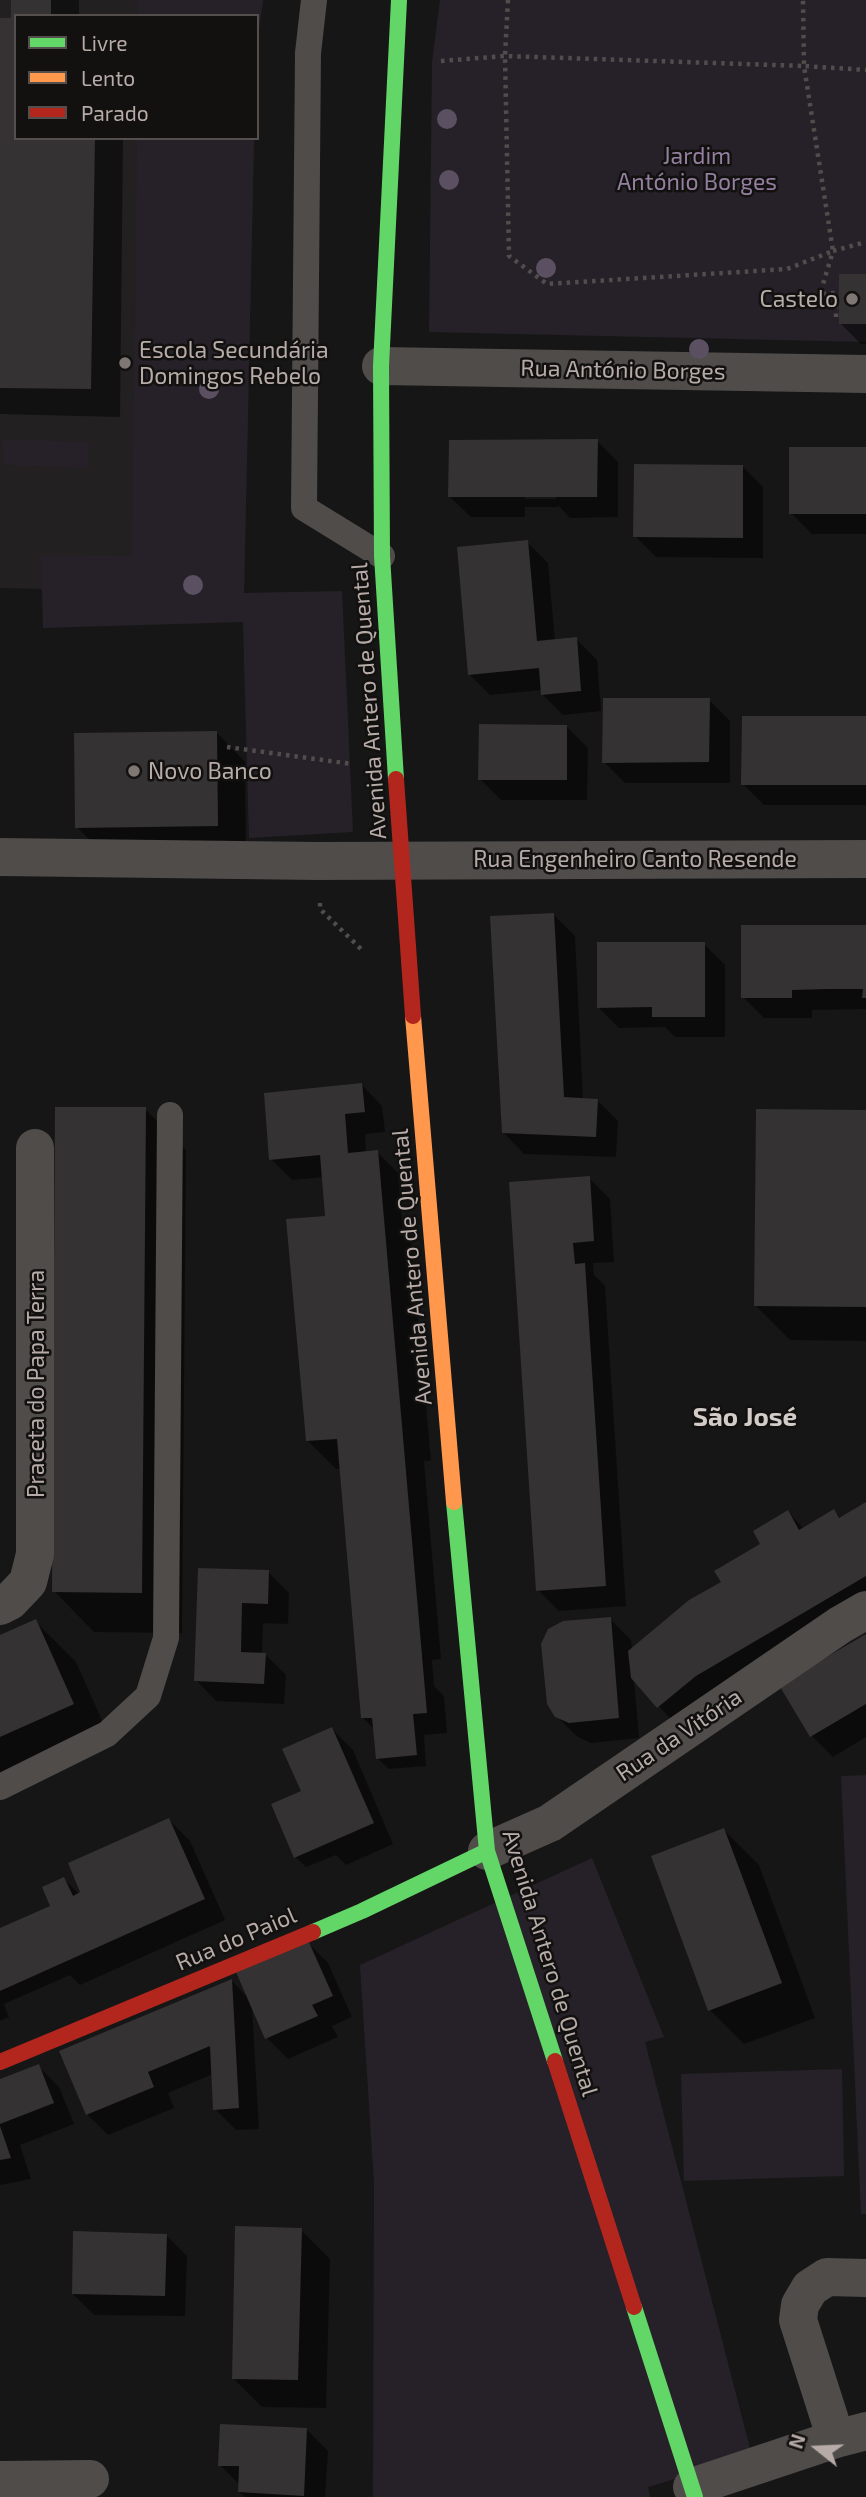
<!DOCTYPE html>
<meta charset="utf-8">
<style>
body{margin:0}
#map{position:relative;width:866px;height:2497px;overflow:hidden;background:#161616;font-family:"Exo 2",sans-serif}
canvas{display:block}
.legend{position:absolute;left:14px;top:14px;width:245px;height:126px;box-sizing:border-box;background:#121110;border:2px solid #544f4c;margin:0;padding:9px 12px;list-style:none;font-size:21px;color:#b6aba7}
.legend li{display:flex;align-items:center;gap:14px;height:35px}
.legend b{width:35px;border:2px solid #544f4c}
.north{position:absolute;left:782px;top:2413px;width:70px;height:70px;-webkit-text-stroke:5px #121110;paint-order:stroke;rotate:288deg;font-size:19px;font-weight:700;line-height:28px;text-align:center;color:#b6aba7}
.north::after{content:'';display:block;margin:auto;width:24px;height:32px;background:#b6aba7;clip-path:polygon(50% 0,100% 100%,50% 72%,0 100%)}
</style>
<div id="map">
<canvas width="866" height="2497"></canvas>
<ul class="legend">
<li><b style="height:9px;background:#63d668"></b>Livre</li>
<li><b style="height:9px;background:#ff974d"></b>Lento</li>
<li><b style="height:9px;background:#b3261e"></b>Parado</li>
</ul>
<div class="north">N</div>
</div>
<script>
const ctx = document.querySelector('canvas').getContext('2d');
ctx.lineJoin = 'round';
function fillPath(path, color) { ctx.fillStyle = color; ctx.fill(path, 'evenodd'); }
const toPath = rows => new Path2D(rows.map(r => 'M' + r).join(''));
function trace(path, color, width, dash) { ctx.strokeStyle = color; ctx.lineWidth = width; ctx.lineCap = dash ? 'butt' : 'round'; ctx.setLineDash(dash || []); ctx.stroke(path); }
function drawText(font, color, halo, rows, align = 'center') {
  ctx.font = font + ' "Exo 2",sans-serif'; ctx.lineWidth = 5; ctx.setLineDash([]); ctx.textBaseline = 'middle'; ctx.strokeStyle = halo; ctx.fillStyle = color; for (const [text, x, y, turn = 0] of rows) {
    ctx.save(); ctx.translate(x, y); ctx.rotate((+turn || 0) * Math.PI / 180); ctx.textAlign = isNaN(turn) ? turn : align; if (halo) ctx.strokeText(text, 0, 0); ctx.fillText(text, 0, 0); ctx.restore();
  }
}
const built = toPath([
 [0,0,263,0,257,43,257,16,16,16,16,138,254,138,244,594,0,588]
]);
const green = toPath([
 [138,0,263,0,257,43,257,16,138,16],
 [440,0,866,0,866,342,429,332,432,62],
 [137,138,254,138,244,593,342,591,353,832,249,838,243,622,43,628,41,555,132,556],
 [2,439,88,442,89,468,4,465],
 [866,1775,866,2214,861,2214,841,1776],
 [592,1858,664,2037,645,2042,752,2456,648,2487,650,2497,373,2497,374,2183,360,1965],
 [842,2069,844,2176,684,2181,681,2074]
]);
const shadow = toPath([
 [13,0,79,0,79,16,16,16,16,138,123,138,120,417,0,414,0,20,13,20],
 [257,78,258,79,259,106,257,106],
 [866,275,866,344,861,344,840,323],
 [597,441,618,462,618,517,570,518,558,505,558,507,525,507,525,517,471,517,450,497],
 [525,496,556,496,556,499,525,499],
 [866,449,866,534,812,534,791,513],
 [742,466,763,487,763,558,656,557,635,536],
 [527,542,548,563,555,641,576,639,597,660,601,711,563,715,542,694,542,690,490,695,469,674],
 [709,700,730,721,730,783,625,783,604,762],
 [866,718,866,805,764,805,743,784],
 [567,727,588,748,587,800,501,800,480,779],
 [217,733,245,762,246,854,105,856,77,827],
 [554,915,575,936,583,1100,597,1100,618,1121,616,1157,524,1154,504,1133],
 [866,927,866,1009,812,1010,812,1018,764,1018,743,997],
 [704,944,725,965,725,1037,675,1037,665,1027,619,1028,598,1007],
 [362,1085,382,1106,385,1132,365,1134,366,1153,377,1152,398,1173,403,1233,411,1241,431,1461,424,1461,441,1659,432,1660,434,1686,444,1696,447,1733,424,1735,426,1766,389,1769,378,1759,375,1730,363,1718,341,1469,336,1469,307,1440,327,1218,323,1177,292,1180,271,1159],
 [145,1109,186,1150,182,1633,94,1632,54,1591],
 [866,1112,866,1341,790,1340,756,1306],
 [589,1178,610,1199,614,1262,593,1263,594,1275,605,1286,626,1606,559,1611,538,1590,511,1184],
 [866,1504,866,1609,679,1728,634,1679,639,1738,591,1743,578,1737,556,1716,610,1619,631,1640,632,1650,723,1582,763,1545,788,1512,804,1529,834,1511,841,1519],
 [200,1570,268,1572,289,1593,288,1624,263,1623,262,1654,265,1654,286,1675,284,1704,216,1701,196,1680],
 [35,1621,76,1662,113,1745,0,1795,0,1637],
 [866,1636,866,1737,833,1757,812,1736,782,1686],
 [332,1729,353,1750,393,1844,346,1865,336,1855,306,1867,295,1857,303,1792],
 [169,1820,190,1841,225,1920,80,1985,70,1975,4,2004,9,2017,0,2021,0,1930,53,1907,64,1879,79,1894],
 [724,1830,759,1865,815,2018,744,2044,710,2010],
 [307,1942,328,1963,352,2017,332,2026,338,2037,288,2059,267,2038,252,2007,259,2129,236,2130,215,2109,213,2074,168,2093,174,2108,108,2135,87,2114,232,1981,249,1999],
 [38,2066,59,2087,74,2124,20,2145,31,2179,0,2185,0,2081],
 [301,2230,330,2259,326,2408,262,2407,233,2378],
 [166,2235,187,2256,185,2316,94,2315,73,2294],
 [307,2430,328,2451,325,2497,245,2497,239,2492,240,2485,220,2465]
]);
const building = toPath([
 [11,0,51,0,51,16,16,16,16,138,95,138,91,389,0,388,0,18,11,18],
 [839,274,866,274,866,324,839,324],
 [598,439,597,497,448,497,449,440],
 [789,447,866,447,866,514,789,514],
 [634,464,743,465,743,538,633,537],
 [528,540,537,641,577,637,581,691,541,695,539,668,468,675,457,547],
 [603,698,710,698,709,762,602,763],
 [742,716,866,716,866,785,741,785],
 [479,724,567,725,567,780,478,780],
 [217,731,218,826,75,828,74,733],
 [554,913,564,1097,598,1099,596,1137,502,1133,490,916],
 [741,925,866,925,866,998,862,998,863,989,827,989,792,990,792,998,741,998],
 [597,942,705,942,705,1017,652,1017,652,1007,597,1008],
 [362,1083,365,1112,345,1114,348,1153,378,1150,427,1713,413,1714,417,1755,376,1759,372,1718,361,1718,337,1439,306,1441,286,1219,325,1216,320,1155,269,1160,264,1093],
 [55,1107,146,1107,142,1593,52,1592],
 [756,1109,866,1110,866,1307,754,1306],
 [590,1176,594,1241,573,1243,575,1264,585,1263,606,1586,536,1591,509,1182],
 [866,1502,866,1576,696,1676,657,1708,631,1678,628,1651,689,1600,721,1582,714,1571,760,1544,753,1531,788,1510,799,1530,834,1509,839,1518],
 [198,1568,269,1570,268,1604,242,1603,241,1652,266,1653,264,1684,194,1681],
 [611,1617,619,1718,569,1723,555,1717,547,1704,541,1644,548,1629,563,1621],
 [36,1619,74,1704,0,1737,0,1635],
 [866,1634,866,1704,810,1737,779,1685],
 [332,1727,374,1823,294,1858,271,1804,301,1791,282,1749],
 [169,1818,205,1899,0,1991,0,1928,50,1906,42,1887,64,1877,73,1896,80,1892,68,1863],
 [724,1828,782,1983,708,2011,651,1856],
 [308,1940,333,1996,312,2005,318,2016,265,2039,236,1972],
 [232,1979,239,2108,213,2110,210,2046,148,2072,154,2087,86,2115,59,2051],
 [39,2064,54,2103,0,2124,0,2079],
 [0,2126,11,2158,0,2160],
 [235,2226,302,2228,298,2380,232,2379],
 [73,2231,167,2234,165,2296,72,2294],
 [220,2424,307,2428,304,2496,238,2492,239,2466,218,2466]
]);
const path = toPath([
 [508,0,505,56,509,256,547,284,787,269,833,251,804,66,866,70],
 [441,61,505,56,804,66,803,0],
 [836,317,836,293,820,294,833,251,866,242],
 [227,747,352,764],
 [320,903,320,909,362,950]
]);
const lane = toPath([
 [314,0,308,53,304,508,382,556],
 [0,1787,107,1734,148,1696,166,1638,170,1115]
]);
const street = toPath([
 [381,366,866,374],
 [0,857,317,861,866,859],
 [0,1606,10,1601,28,1582,35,1554,35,1148],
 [487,1851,550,1823,840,1625,866,1610],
 [836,2439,798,2320,800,2305,810,2288,827,2277,866,2278],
 [0,2480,90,2479],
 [692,2487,836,2439,866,2431]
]);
const fast = toPath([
 [396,779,382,556,381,366,399,0],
 [454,1502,487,1851,555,2061],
 [313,1932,362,1911,487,1851],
 [634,2307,695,2497]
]);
const slow = toPath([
 [413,1016,454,1502]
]);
const jam = toPath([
 [396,779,413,1016],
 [555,2061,634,2307],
 [0,2062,313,1932]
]);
const trees = [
 [447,119],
 [449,180],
 [546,268],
 [699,349],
 [209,389],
 [193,585]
];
const markers = [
 [852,299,7,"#7e7774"],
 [125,363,7,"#7e7774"],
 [134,771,7,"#7e7774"]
];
const parkNames = [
 ["Jardim",697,156],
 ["António Borges",697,182]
];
const poiNames = [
 ["Castelo",838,299,"right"],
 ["Escola Secundária",139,350],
 ["Domingos Rebelo",139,376],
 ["Novo Banco",148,771]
];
const streetNames = [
 ["Rua António Borges",623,370,1],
 ["Avenida Antero de Quental",369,701,-94],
 ["Rua Engenheiro Canto Resende",635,859],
 ["Avenida Antero de Quental",412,1267,-95],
 ["Praceta do Papa Terra",36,1384,-90],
 ["Rua da Vitória",679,1735,-34],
 ["Rua do Paiol",236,1939,-23],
 ["Avenida Antero de Quental",550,1963,73]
];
const quarterNames = [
 ["São José",745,1417]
];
fillPath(built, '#222020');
fillPath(green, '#262128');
fillPath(shadow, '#0007');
fillPath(building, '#343232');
trace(path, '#504d4c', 4.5, [3.5, 5]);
trace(lane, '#4f4c4a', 26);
trace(street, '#4f4c4a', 38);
trace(fast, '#63d668', 16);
trace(slow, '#ff974d', 16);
trace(jam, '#b3261e', 16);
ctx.fillStyle = '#5b5062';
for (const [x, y] of trees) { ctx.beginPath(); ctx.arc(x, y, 10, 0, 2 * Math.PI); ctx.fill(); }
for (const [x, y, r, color] of markers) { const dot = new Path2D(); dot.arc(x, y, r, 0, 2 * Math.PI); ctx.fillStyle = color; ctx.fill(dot); trace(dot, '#121110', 2.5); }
drawText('23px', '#947fa1', '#121110', parkNames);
drawText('23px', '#b6aba7', '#121110', poiNames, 'left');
drawText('23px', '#b6aba7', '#121110', streetNames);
drawText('bold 26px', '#d3cbc8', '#121110', quarterNames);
</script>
